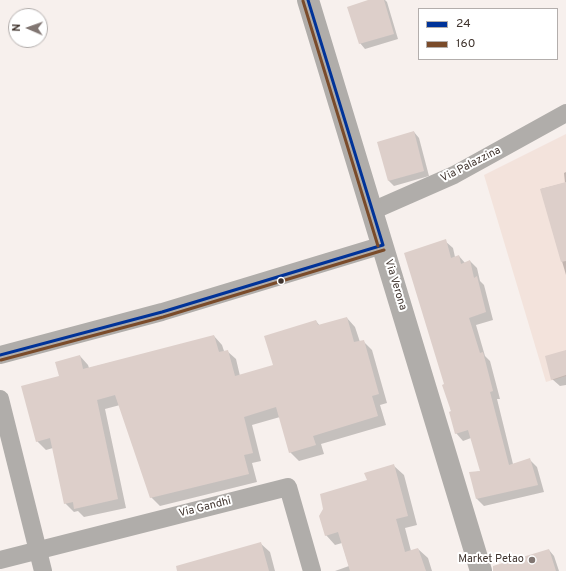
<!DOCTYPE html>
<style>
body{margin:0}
#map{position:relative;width:566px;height:571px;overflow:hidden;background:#f7f0ed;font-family:Overpass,sans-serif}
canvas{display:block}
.legend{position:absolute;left:418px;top:8px;width:140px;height:52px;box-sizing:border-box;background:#fff;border:1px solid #b3aeac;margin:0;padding:5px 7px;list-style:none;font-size:12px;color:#41352f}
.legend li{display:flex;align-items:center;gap:8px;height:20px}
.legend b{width:20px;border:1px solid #b3aeac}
.north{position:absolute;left:8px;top:8px;width:40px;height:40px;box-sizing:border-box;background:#fff;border:1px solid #b3aeac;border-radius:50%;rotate:272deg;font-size:11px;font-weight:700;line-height:16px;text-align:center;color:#41352f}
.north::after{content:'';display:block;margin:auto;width:14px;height:18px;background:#817672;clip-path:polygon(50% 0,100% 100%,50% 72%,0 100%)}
</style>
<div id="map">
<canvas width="566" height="571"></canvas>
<ul class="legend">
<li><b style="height:5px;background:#039"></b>24</li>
<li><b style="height:5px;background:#7a4b2a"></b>160</li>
</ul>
<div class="north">N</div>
</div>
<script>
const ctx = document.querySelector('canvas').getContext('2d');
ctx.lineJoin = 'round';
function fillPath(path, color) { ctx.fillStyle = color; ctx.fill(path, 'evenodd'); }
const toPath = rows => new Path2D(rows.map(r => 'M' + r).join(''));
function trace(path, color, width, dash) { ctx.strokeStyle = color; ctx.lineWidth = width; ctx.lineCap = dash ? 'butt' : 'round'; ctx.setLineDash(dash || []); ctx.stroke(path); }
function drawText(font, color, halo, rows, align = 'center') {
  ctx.font = font + ' Overpass,sans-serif'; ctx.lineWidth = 4; ctx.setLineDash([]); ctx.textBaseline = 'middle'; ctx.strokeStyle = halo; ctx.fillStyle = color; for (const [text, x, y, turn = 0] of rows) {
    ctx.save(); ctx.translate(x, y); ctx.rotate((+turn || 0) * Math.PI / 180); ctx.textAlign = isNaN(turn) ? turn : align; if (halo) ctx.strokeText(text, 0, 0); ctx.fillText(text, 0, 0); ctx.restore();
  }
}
const built = toPath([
 [566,134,566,376,546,382,484,175]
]);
const shadow = toPath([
 [371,0,385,0,387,2,398,39,365,49,360,43],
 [414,132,419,138,429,176,394,186,389,181,379,143],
 [566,172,566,275,541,189,565,183,564,173],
 [445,241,453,248,455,257,459,256,465,263,470,261,477,268,480,281,484,285,493,320,476,325,485,356,490,361,500,399,497,399,513,464,530,460,537,467,544,492,484,506,477,499,470,473,481,471,471,438,463,441,456,433,445,384],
 [347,318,355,327,360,342,363,341,372,350,387,403,380,405,386,425,321,444,324,454,299,461,290,452,280,417,252,425,261,461,252,463,257,482,160,506,151,497,120,405,105,409,126,508,84,517,78,511,74,512,65,503,53,448,46,450,37,441,61,376,80,356,88,365,89,368,214,336,222,345,224,351,227,351,236,359,240,376,274,366,316,321,320,326],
 [566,351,566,385,560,386,552,379],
 [394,466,404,475,417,525,405,528,411,551,418,549,428,558,432,571,335,571,349,566,342,543,335,545,326,535,368,480],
 [260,543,270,552,275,571,208,571],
 [549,550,554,556,559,571,506,571]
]);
const building = toPath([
 [368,0,384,0,394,34,359,44,347,7],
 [414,131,424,171,388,181,377,142],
 [566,182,566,261,561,262,540,189],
 [446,239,451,258,459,255,461,264,470,260,474,278,477,276,486,312,469,318,480,353,483,352,493,391,490,392,509,465,530,458,538,485,476,499,469,472,480,471,468,430,455,434,449,412,451,411,442,385,444,384,404,253],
 [347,317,354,342,364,340,379,394,372,396,378,416,313,436,316,445,289,453,276,407,244,417,253,453,244,455,249,474,150,498,115,395,97,400,118,499,74,509,73,502,64,504,50,438,36,442,21,386,59,376,55,362,80,355,83,369,214,335,219,352,228,350,235,376,273,365,264,336,316,320,318,325],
 [566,350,566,375,551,380,545,356],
 [394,464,408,516,396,519,405,552,418,548,426,571,350,571,338,532,325,536,319,516,323,509,320,494,367,480,364,473],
 [261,542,269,571,177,571,176,566],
 [549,549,556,571,493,571,493,566]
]);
const minor = toPath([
 [372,211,454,175,566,113],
 [0,355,162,312,383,245],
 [0,399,43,571],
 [0,560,288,487,312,571]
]);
const tertiary = toPath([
 [308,0,481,571]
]);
const bus1 = toPath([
 [308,0,383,245],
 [0,355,162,312,383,245]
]);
const bus2 = toPath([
 [303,1,378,246],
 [1,360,163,317,384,250]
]);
const markers = [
 [281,281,3.5,"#41352f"],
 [532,560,4,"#817672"]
];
const streetNames = [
 ["Via Palazzina",471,165,-27],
 ["Via Verona",395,285,73],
 ["Via Gandhi",205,508,-14]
];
const poiNames = [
 ["Market Petao",524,560]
];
fillPath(built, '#f3e3dc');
fillPath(shadow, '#0003');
fillPath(building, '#ddcfca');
trace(minor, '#b0adaa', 18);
trace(tertiary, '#b0adaa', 22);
trace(bus1, '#039', 3);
trace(bus2, '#7a4b2a', 3);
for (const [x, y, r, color] of markers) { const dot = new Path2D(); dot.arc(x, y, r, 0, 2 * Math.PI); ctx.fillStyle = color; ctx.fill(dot); trace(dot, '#fff', 1.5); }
drawText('11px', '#41352f', '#fff', streetNames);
drawText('11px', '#41352f', '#fff', poiNames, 'right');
</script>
